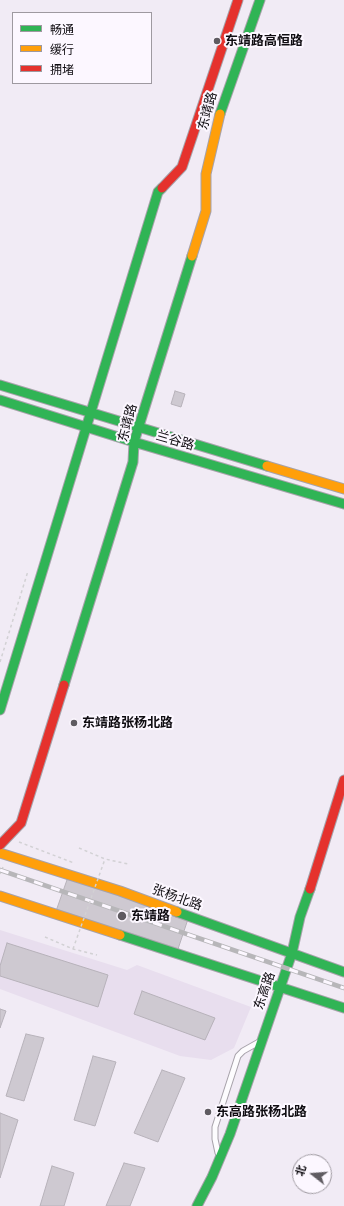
<!DOCTYPE html>
<meta charset="utf-8">
<style>
body{margin:0}
#map{position:relative;width:344px;height:1206px;overflow:hidden;background:#f1ebf5;font-family:"Fira Sans Condensed","Noto Sans SC",sans-serif}
canvas{display:block}
.legend{position:absolute;left:12px;top:12px;width:140px;height:72px;box-sizing:border-box;background:#fcf7ff;border:1px solid #9e99a0;margin:0;padding:5px 7px;list-style:none;font-size:12px;color:#100d12}
.legend li{display:flex;align-items:center;gap:8px;height:20px}
.legend b{width:20px;border:1px solid #9e99a0}
.north{position:absolute;left:292px;top:1154px;width:40px;height:40px;box-sizing:border-box;background:#fcf7ff;border:1px solid #9e99a0;border-radius:50%;rotate:287deg;font-size:11px;font-weight:700;line-height:16px;text-align:center;color:#100d12}
.north::after{content:'';display:block;margin:auto;width:14px;height:18px;background:#5f5b61;clip-path:polygon(50% 0,100% 100%,50% 72%,0 100%)}
</style>
<div id="map">
<canvas width="344" height="1206"></canvas>
<ul class="legend">
<li><b style="height:5px;background:#30b455"></b>畅通</li>
<li><b style="height:5px;background:#ff9f0a"></b>缓行</li>
<li><b style="height:5px;background:#e5322d"></b>拥堵</li>
</ul>
<div class="north">北</div>
</div>
<script>
const ctx = document.querySelector('canvas').getContext('2d');
ctx.lineJoin = 'round';
function fillPath(path, color) { ctx.fillStyle = color; ctx.fill(path, 'evenodd'); }
const toPath = rows => new Path2D(rows.map(r => 'M' + r).join(''));
function trace(path, color, width, dash) { ctx.strokeStyle = color; ctx.lineWidth = width; ctx.lineCap = dash ? 'butt' : 'round'; ctx.setLineDash(dash || []); ctx.stroke(path); }
function drawText(font, color, halo, rows, align = 'center') {
  ctx.font = font + ' "Fira Sans Condensed","Noto Sans SC",sans-serif'; ctx.lineWidth = 4; ctx.setLineDash([]); ctx.textBaseline = 'middle'; ctx.strokeStyle = halo; ctx.fillStyle = color; for (const [text, x, y, turn = 0] of rows) {
    ctx.save(); ctx.translate(x, y); ctx.rotate((+turn || 0) * Math.PI / 180); ctx.textAlign = isNaN(turn) ? turn : align; if (halo) ctx.strokeText(text, 0, 0); ctx.fillText(text, 0, 0); ctx.restore();
  }
}
const built = toPath([
 [0,930,127,970,137,965,251,1007,234,1048,211,1060,180,1056,0,989]
]);
const building = toPath([
 [175,391,185,394,181,407,171,404,175,391],
 [68,877,188,919,176,955,55,914,68,877],
 [7,943,108,975,98,1007,0,976,0,966,7,943],
 [142,991,215,1018,205,1040,134,1014,142,991],
 [0,1009,6,1011,0,1028,0,1009],
 [26,1034,44,1038,24,1101,6,1096,26,1034],
 [93,1056,116,1062,95,1126,74,1120,93,1056],
 [162,1070,185,1078,158,1142,134,1133,162,1070],
 [0,1113,18,1120,0,1178,0,1113],
 [124,1163,145,1168,130,1206,106,1206,124,1163],
 [52,1166,74,1173,64,1206,40,1206,52,1166]
]);
const path = toPath([
 [0,662,28,571],
 [19,842,74,863],
 [79,848,105,859,128,864],
 [0,874,3,867],
 [45,937,73,949,97,955]
]);
const lane = toPath([
 [218,1153,215,1139,215,1127,238,1056,243,1051,259,1042]
]);
const fast = toPath([
 [220,114,260,0],
 [0,385,267,466],
 [0,400,134,442,344,504],
 [64,685,133,462,134,442,192,256],
 [0,710,158,192,162,188],
 [177,912,344,972],
 [120,935,344,1008],
 [197,1206,212,1177,230,1134,292,953,300,917,310,889]
]);
const slow = toPath([
 [192,256,206,211,206,174,220,114],
 [267,466,344,489],
 [0,853,120,891,177,912],
 [0,896,120,935]
]);
const jam = toPath([
 [162,188,182,167,238,0],
 [0,845,21,823,64,685],
 [310,889,344,780]
]);
const rail = toPath([
 [0,870,344,988]
]);
const pathBridge = toPath([
 [73,949,105,859]
]);
const markers = [
 [217,41,4,"#5f5b61"],
 [74,723,4,"#5f5b61"],
 [122,916,5,"#5f5b61"],
 [208,1112,4,"#5f5b61"]
];
const poiNames = [
 ["东靖路高恒路",225,41],
 ["东靖路张杨北路",82,723],
 ["东靖路",131,916],
 ["东高路张杨北路",216,1112]
];
const streetNames = [
 ["东靖路",208,111,-75],
 ["东靖路",128,423,-75],
 ["兰谷路",175,441,16],
 ["张杨北路",177,898,20],
 ["东高路",265,991,-71]
];
fillPath(built, '#e8deee');
fillPath(building, '#cec9d1');
trace(building, '#b7b2ba', 1);
trace(lane, '#a7a2aa', 7);
trace(fast, '#a7a2aa', 11);
trace(slow, '#a7a2aa', 11);
trace(jam, '#a7a2aa', 11);
trace(path, '#d2d1d4', 1.5, [3, 3]);
trace(lane, '#fdfcfe', 5);
trace(fast, '#30b455', 9);
trace(slow, '#ff9f0a', 9);
trace(jam, '#e5322d', 9);
trace(rail, '#b7b6b9', 4.5);
trace(rail, '#fcf7ff', 3, [9]);
trace(pathBridge, '#d2d1d4', 1.5, [3, 3]);
for (const [x, y, r, color] of markers) { const dot = new Path2D(); dot.arc(x, y, r, 0, 2 * Math.PI); ctx.fillStyle = color; ctx.fill(dot); trace(dot, '#fcf7ff', 1.5); }
drawText('bold 13px', '#100d12', '#fcf7ff', poiNames, 'left');
drawText('13px', '#100d12', '#fcf7ff', streetNames);
</script>
